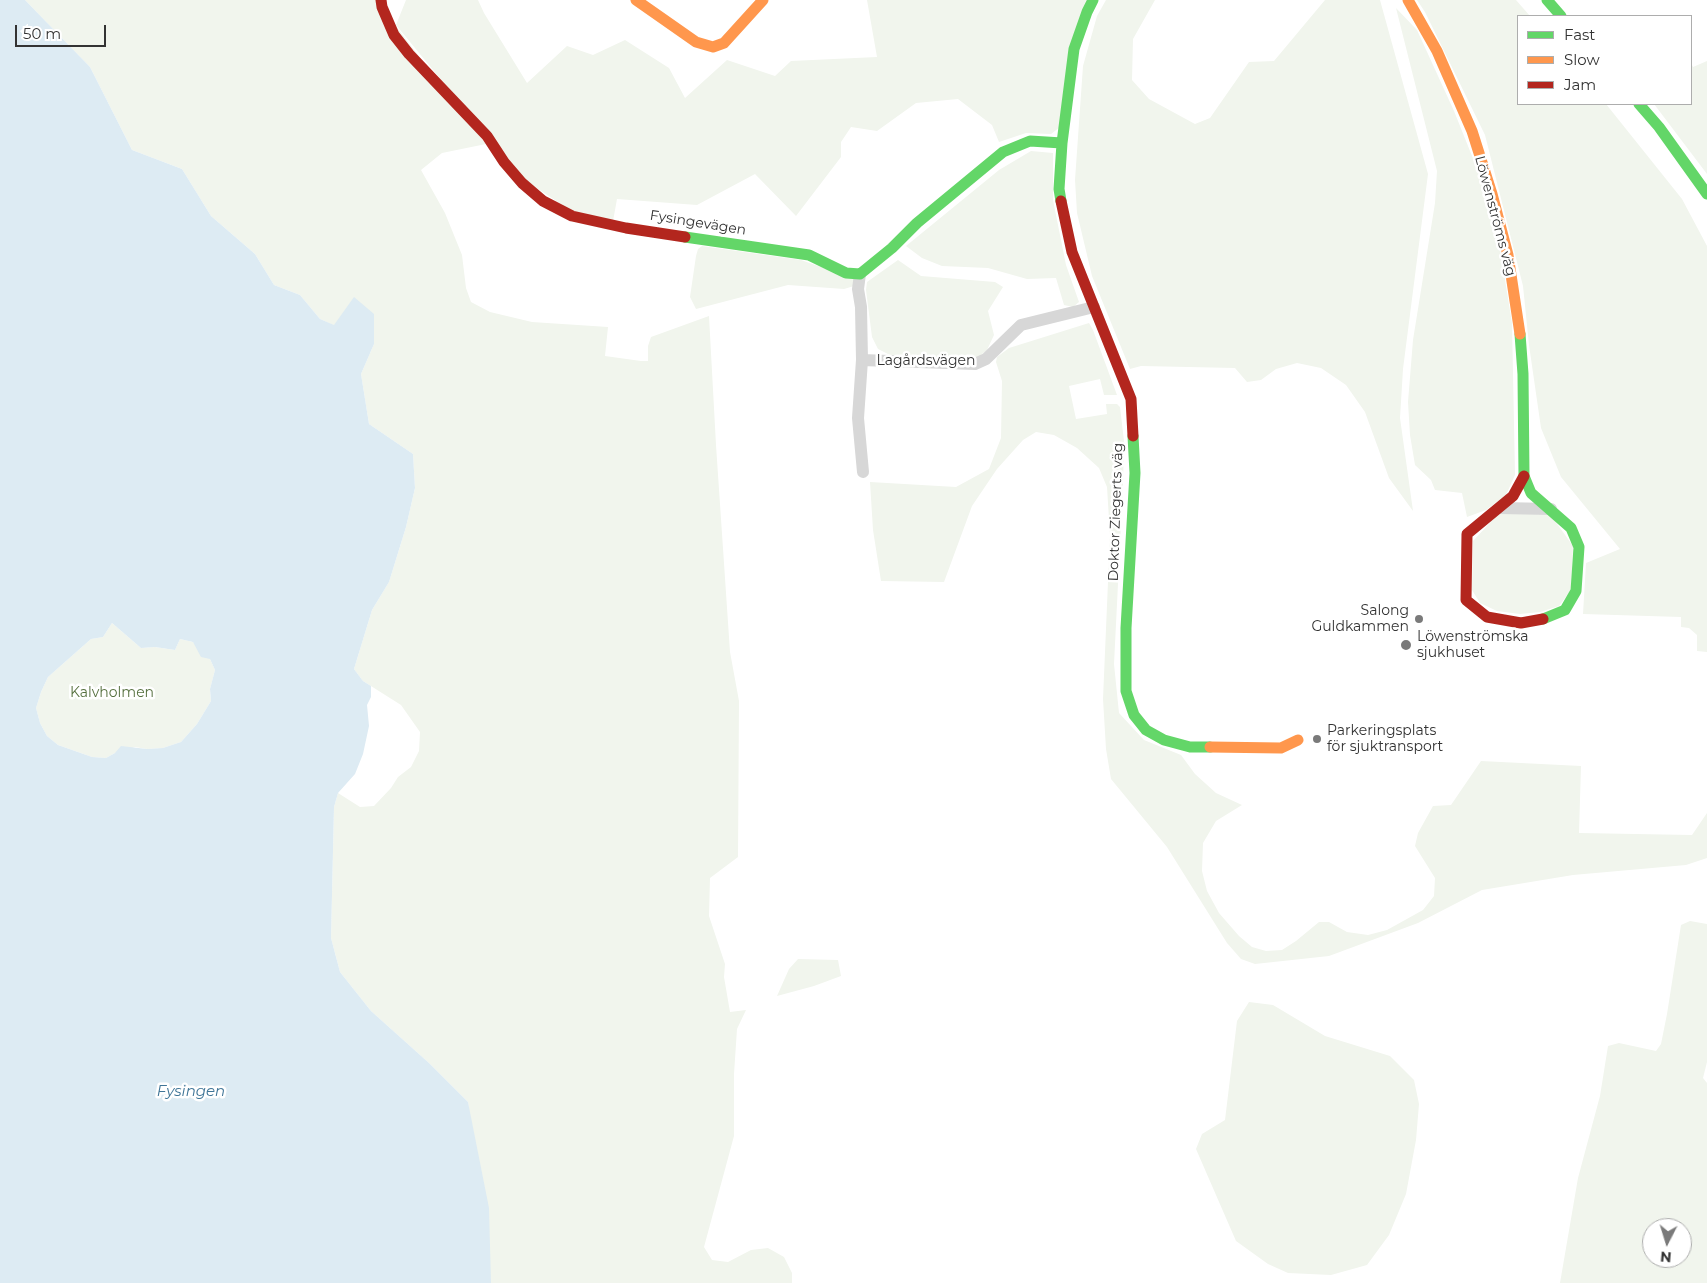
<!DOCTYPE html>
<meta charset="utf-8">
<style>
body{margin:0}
#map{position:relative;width:1707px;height:1283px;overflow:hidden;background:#fff;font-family:Montserrat,sans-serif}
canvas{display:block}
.legend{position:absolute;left:1517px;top:15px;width:175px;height:90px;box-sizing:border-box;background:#fff;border:1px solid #adadad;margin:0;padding:6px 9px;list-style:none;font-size:15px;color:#333}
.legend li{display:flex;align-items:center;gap:10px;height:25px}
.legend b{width:25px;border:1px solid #adadad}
.north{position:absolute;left:1642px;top:1218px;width:50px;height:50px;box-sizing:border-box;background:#fff;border:1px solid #adadad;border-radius:50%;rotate:185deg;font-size:14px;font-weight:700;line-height:20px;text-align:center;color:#333}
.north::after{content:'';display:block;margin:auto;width:18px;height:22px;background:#7a7a7a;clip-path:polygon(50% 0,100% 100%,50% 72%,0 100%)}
.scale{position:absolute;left:15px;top:25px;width:91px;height:22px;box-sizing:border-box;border:2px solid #333;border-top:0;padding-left:6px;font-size:15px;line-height:18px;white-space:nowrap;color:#333;-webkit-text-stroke:4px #fff;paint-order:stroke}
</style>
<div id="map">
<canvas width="1707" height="1283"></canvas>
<ul class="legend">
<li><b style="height:6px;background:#63d668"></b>Fast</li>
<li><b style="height:6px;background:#ff974d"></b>Slow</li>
<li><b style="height:6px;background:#b3261e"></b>Jam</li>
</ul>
<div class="north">N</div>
<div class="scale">50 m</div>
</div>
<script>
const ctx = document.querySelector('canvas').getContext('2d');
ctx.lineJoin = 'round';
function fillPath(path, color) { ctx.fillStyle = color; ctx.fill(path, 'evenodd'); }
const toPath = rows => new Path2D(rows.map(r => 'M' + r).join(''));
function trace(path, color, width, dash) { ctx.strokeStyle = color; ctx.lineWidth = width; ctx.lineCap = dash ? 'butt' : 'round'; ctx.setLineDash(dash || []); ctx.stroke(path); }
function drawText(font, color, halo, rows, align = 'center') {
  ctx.font = font + ' Montserrat,sans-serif'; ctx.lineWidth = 5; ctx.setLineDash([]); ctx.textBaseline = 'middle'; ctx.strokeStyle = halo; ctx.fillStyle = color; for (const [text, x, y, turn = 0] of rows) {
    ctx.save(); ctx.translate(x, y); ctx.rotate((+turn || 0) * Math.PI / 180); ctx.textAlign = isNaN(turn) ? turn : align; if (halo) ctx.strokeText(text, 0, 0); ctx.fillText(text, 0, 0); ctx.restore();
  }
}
const green = toPath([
 [25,0,376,0,486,144,442,153,421,170,445,213,462,255,466,288,471,302,490,312,532,322,608,327,605,356,641,361,648,361,648,346,651,337,709,316,716,445,730,652,739,701,738,857,710,878,709,916,725,964,724,977,730,1012,746,1010,737,1029,734,1074,734,1136,704,1247,712,1260,728,1262,751,1250,768,1248,784,1257,792,1273,792,1283,491,1283,468,1102,429,1063,371,1011,340,972,331,938,334,807,338,793,360,807,374,806,391,788,398,777,411,767,419,751,420,732,401,705,363,681,354,669,372,610,389,582,406,527,415,488,413,454,369,424,361,374,374,344,320,319,300,295,274,285,255,254,211,216,182,169,132,150,90,67],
 [406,0,478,0,484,13,527,83,567,46,593,55,625,40,669,68,685,98,727,60,775,76,791,61,877,57,867,0,1087,0,1060,127,1051,134,1026,133,999,142,992,125,958,99,916,103,877,131,851,127,841,142,841,157,796,216,755,174,697,205,617,199,613,221,573,212,523,179,396,25],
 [1106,0,1155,0,1133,39,1132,80,1149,99,1195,124,1210,118,1249,62,1274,61,1325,0,1380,0,1428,174,1403,369,1400,418,1413,511,1389,478,1365,412,1346,385,1321,368,1297,363,1276,369,1261,380,1247,382,1235,368,1141,366,1130,369,1092,276,1077,213,1075,180,1083,66,1097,16],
 [1417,0,1516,0,1530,16,1518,16,1518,104,1606,104,1682,199,1707,246,1707,652,1697,651,1697,635,1689,628,1681,627,1681,617,1583,614,1586,563,1620,549,1561,477,1541,428,1529,345,1523,286,1485,135,1425,12],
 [1396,8,1417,30,1454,111,1480,176,1500,249,1512,323,1515,475,1506,495,1486,510,1467,517,1462,493,1435,490,1431,480,1415,465,1410,435,1408,402,1413,340,1435,203,1437,171],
 [1707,61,1707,174,1654,104,1691,104,1691,63,1693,67],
 [1031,151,1053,153,1053,200,1066,265,1079,302,1073,307,1064,305,1056,278,1027,279,988,268,942,266,922,258,906,246,999,170],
 [702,246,801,260,855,279,854,286,844,289,788,285,696,309,690,297,696,256,698,249],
 [898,260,921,276,995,282,1003,287,988,311,994,335,987,350,976,359,892,356,878,349,872,337,866,290,867,282],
 [1089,323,1093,330,1117,395,1104,395,1100,379,1069,386,1076,419,1107,414,1106,404,1117,404,1120,407,1124,441,1123,484,1114,664,1119,713,1144,740,1181,755,1195,774,1216,793,1242,805,1216,821,1203,843,1202,871,1207,891,1219,913,1239,936,1252,947,1266,951,1282,950,1296,941,1319,922,1329,922,1347,932,1368,935,1387,930,1423,910,1434,896,1435,878,1415,846,1418,833,1433,806,1451,805,1481,761,1581,766,1579,833,1692,835,1707,813,1707,858,1686,865,1573,875,1482,890,1418,923,1329,956,1255,964,1241,959,1227,943,1167,847,1111,779,1106,749,1103,699,1110,535,1107,487,1099,468,1077,448,1054,435,1036,432,1023,440,997,469,972,506,944,582,881,581,873,530,870,482,956,487,989,469,1001,438,1002,381,996,362,997,357,1009,348],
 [1499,513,1550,514,1573,546,1571,590,1559,606,1540,612,1520,614,1497,611,1480,603,1472,590,1473,541],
 [112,623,141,648,155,647,175,650,180,639,193,642,210,659,215,670,210,689,211,701,197,724,181,742,163,748,147,749,135,747,115,753,106,758,92,757,58,745,47,736,40,723,36,708,41,692,48,677,91,639,103,637],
 [1690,921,1707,924,1707,1062,1703,1078,1707,1083,1707,1283,1560,1283,1578,1178,1600,1096,1608,1046,1619,1043,1656,1051,1661,1044,1667,1014,1681,925],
 [1652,1228,1682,1228,1682,1258,1652,1258],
 [798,959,838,960,841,976,814,986,777,996,789,969],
 [1249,1002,1273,1005,1325,1036,1390,1056,1414,1080,1419,1104,1416,1140,1406,1194,1389,1235,1367,1265,1331,1275,1288,1273,1268,1264,1236,1241,1196,1149,1202,1134,1225,1120,1237,1021]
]);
const water = toPath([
 [0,0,25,0,90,67,132,150,182,169,211,216,255,254,274,285,300,295,320,319,334,325,354,297,374,314,374,344,361,374,369,424,413,454,415,488,406,527,389,582,372,610,354,669,363,681,371,686,371,697,367,705,369,726,363,754,355,774,338,793,334,807,331,938,340,972,371,1011,429,1063,468,1102,489,1208,491,1283,0,1283],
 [112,623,141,648,155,647,175,650,180,639,193,642,201,657,210,659,215,670,210,689,211,701,197,724,181,742,163,748,147,749,121,746,115,753,106,758,92,757,58,745,47,736,40,723,36,708,41,692,48,677,91,639,103,637]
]);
const street = toPath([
 [860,274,858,289,861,307,862,360,858,418,863,472],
 [862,360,975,364,986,359,1021,325,1094,307],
 [1500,508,1551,509]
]);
const fast = toPath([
 [1547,0,1561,16],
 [1639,104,1659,127,1707,194],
 [1061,201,1059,189,1062,143,1074,49,1087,12,1093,0],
 [685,237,809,255,846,273,860,274,892,248,917,223,1003,152,1030,141,1062,143],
 [1520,334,1523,374,1524,476,1531,493,1571,528,1579,547,1576,591,1565,610,1543,619],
 [1133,436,1135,473,1126,628,1126,691,1134,715,1146,730,1164,740,1190,747,1210,747]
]);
const slow = toPath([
 [636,0,696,42,713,47,724,43,763,0],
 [1408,0,1437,51,1472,131,1492,194,1508,255,1520,334],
 [1210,747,1281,748,1298,740]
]);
const jam = toPath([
 [381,0,382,7,394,35,409,54,487,136,504,162,522,183,543,201,572,216,626,228,685,237],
 [1061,201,1072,252,1131,399,1133,436],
 [1524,476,1513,496,1467,534,1466,600,1487,617,1521,623,1543,619]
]);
const markers = [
 [1419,619,5,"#7a7a7a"],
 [1406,645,6,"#7a7a7a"],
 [1317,739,5,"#7a7a7a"]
];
const streetNames = [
 ["Löwenströms väg",1495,216,75],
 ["Fysingevägen",698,223,9],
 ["Lagårdsvägen",926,361],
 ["Doktor Ziegerts väg",1116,512,-88]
];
const poiNames = [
 ["Salong",1409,611,"right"],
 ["Guldkammen",1409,627,"right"],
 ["Löwenströmska",1417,637],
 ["sjukhuset",1417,653],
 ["Parkeringsplats",1327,731],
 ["för sjuktransport",1327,747]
];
const parkNames = [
 ["Kalvholmen",112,693]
];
const waterNames = [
 ["Fysingen",191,1092]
];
fillPath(green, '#f1f5ed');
fillPath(water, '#ddebf3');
trace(street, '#d7d7d7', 12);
trace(fast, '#63d668', 11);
trace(slow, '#ff974d', 11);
trace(jam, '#b3261e', 11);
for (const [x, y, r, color] of markers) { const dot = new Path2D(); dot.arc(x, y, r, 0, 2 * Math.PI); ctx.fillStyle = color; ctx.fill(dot); trace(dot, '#fff', 2); }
drawText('14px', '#333', '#fff', streetNames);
drawText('14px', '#333', '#fff', poiNames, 'left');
drawText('14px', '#56703f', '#fff', parkNames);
drawText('italic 15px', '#3f7597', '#fff', waterNames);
</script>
